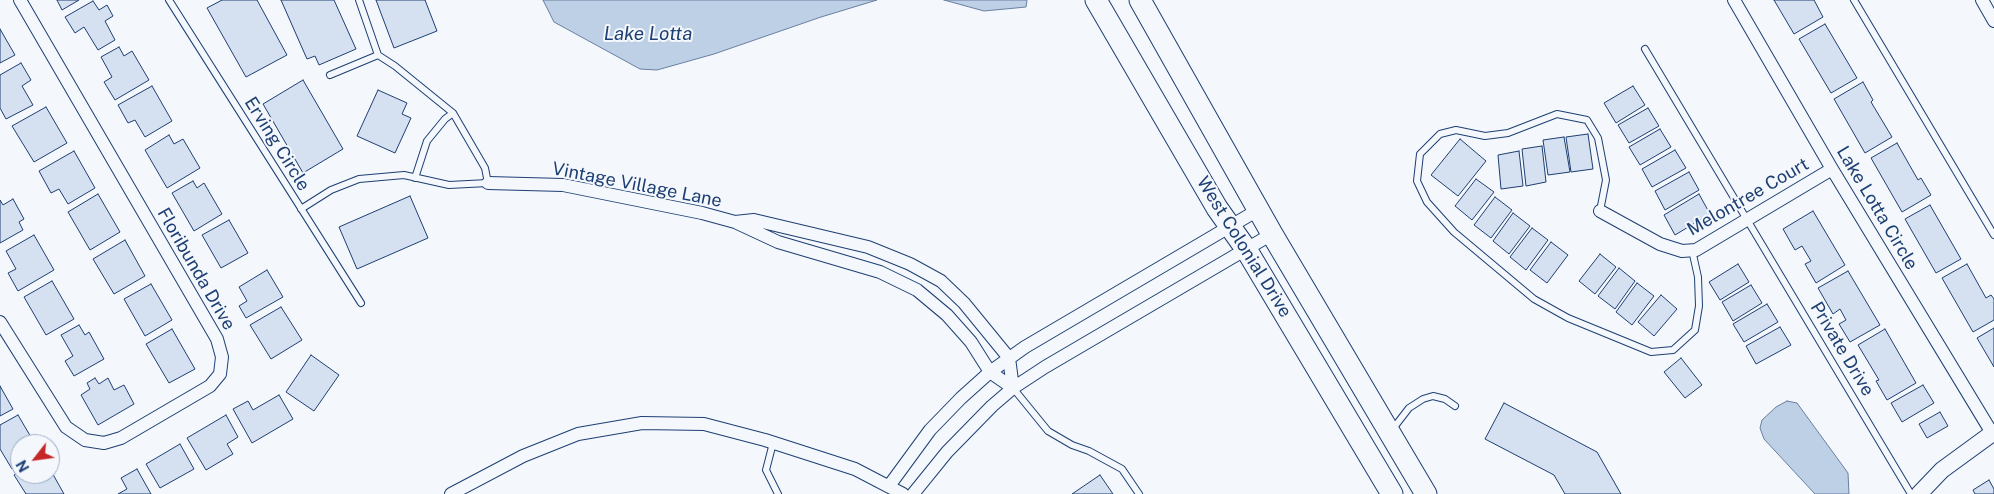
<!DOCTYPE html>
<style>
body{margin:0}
#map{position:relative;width:1994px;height:494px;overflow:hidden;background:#f4f7fb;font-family:"Public Sans",sans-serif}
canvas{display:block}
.north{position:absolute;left:10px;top:434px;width:50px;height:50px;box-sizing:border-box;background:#f4f7fb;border:1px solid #9eadc5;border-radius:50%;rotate:240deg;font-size:14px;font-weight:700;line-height:20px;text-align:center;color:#1d3f73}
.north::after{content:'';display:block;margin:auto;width:18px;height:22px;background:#c62828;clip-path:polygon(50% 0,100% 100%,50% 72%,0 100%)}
</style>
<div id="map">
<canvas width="1994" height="494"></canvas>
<div class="north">N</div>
</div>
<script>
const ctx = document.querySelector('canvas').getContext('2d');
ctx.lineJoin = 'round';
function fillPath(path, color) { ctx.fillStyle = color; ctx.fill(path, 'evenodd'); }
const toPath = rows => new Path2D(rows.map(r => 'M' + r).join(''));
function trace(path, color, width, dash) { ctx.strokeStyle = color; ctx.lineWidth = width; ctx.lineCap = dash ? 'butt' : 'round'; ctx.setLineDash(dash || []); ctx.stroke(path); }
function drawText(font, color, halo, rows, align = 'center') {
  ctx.font = font + ' "Public Sans",sans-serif'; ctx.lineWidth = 4; ctx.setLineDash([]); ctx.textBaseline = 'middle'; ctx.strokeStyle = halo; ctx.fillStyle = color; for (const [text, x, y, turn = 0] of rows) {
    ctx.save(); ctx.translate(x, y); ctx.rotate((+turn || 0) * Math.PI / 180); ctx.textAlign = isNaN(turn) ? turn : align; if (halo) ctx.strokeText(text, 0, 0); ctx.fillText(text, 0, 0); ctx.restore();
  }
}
const water = toPath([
 [543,0,877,0,821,17,714,54,657,70,640,69,554,22,543,0],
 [944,0,1027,0,1026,7,984,11,944,0],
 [1787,401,1797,403,1848,473,1849,494,1815,494,1764,439,1760,428,1762,420,1776,407,1787,401]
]);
const building = toPath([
 [57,0,79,0,62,10,57,0],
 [222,0,257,0,287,55,246,77,207,8,222,0],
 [281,0,334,0,356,49,319,65,315,56,307,59,281,0],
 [376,0,425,0,437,31,394,48,376,0],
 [1774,0,1814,0,1823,17,1794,34,1774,0],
 [93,1,99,10,107,5,113,16,105,21,115,40,98,50,84,27,75,33,65,17,93,1],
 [1825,24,1857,78,1831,93,1799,39,1825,24],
 [0,29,15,55,0,63,0,29],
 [119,47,124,56,132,51,149,80,115,100,104,82,112,77,101,57,119,47],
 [21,63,31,80,22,86,33,105,6,119,0,108,0,75,21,63],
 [303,80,343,149,303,173,263,104,303,80],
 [1863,82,1873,100,1871,102,1892,137,1865,153,1834,99,1863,82],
 [152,86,172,121,145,137,135,120,128,123,118,105,152,86],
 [1633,86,1645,105,1616,123,1604,103,1633,86],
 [378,90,407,103,402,114,411,118,395,153,357,136,378,90],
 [46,107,67,143,34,162,12,126,46,107],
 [1648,108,1659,126,1629,143,1618,125,1648,108],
 [1660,129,1671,147,1640,165,1629,147,1660,129],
 [1588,134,1593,169,1571,172,1566,137,1588,134],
 [169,135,174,144,183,139,200,168,167,188,145,150,169,135],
 [1564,137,1570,172,1548,175,1543,140,1564,137],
 [1460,139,1486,161,1458,196,1431,175,1460,139],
 [1897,143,1918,180,1921,178,1931,195,1902,212,1871,158,1897,143],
 [1542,146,1546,182,1526,186,1522,149,1542,146],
 [1675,150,1686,168,1652,187,1642,169,1675,150],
 [74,151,95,188,68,204,59,189,51,193,39,171,74,151],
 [1519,151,1523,186,1501,189,1498,155,1519,151],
 [1689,172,1699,190,1665,210,1655,191,1689,172],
 [1476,179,1494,192,1472,220,1455,206,1476,179],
 [193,181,197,188,204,183,222,214,194,231,172,193,193,181],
 [98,194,120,232,90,250,68,212,98,194],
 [1699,194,1710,214,1675,235,1664,215,1699,194],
 [410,196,428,238,357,269,339,227,410,196],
 [1495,197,1512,210,1491,238,1474,225,1495,197],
 [13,199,24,219,19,222,23,230,0,243,0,200,3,205,13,199],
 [1930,205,1961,259,1936,273,1905,219,1930,205],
 [1813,211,1845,265,1816,283,1805,264,1811,261,1802,246,1795,250,1783,229,1813,211],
 [1513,213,1530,226,1509,254,1493,241,1513,213],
 [229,220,248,253,221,268,202,235,229,220],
 [1532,228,1548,240,1526,270,1510,257,1532,228],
 [34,235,54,270,18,291,8,273,16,269,6,251,34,235],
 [125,240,145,276,114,294,93,259,125,240],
 [1551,242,1568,255,1547,283,1530,270,1551,242],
 [1600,254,1616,267,1595,294,1579,281,1600,254],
 [1738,264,1749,282,1720,300,1709,282,1738,264],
 [1967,264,1986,298,1991,295,1994,299,1994,320,1973,332,1942,278,1967,264],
 [1619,268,1635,281,1615,309,1598,296,1619,268],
 [267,270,283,297,246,318,239,306,247,301,239,287,267,270],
 [1848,271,1880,325,1850,342,1839,324,1846,320,1840,309,1833,314,1818,288,1848,271],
 [52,281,74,319,46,335,24,297,52,281],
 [1637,283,1654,296,1632,325,1616,312,1637,283],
 [151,284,172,320,145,336,124,299,151,284],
 [1751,285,1762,303,1733,321,1722,302,1751,285],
 [1661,295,1677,309,1654,336,1638,322,1661,295],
 [1767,304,1778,322,1744,342,1733,324,1767,304],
 [281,307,302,340,271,359,250,325,281,307],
 [79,325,85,335,89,332,104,359,74,376,65,361,73,356,61,335,79,325],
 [1780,327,1791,345,1756,364,1746,346,1780,327],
 [1994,328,1994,367,1977,338,1994,328],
 [172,329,195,369,169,383,146,344,172,329],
 [1885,329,1916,383,1887,400,1876,381,1879,380,1858,345,1885,329],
 [311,355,339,375,314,411,286,392,311,355],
 [1681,358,1702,385,1685,398,1664,372,1681,358],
 [95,378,99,384,108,378,114,390,124,385,134,404,98,425,81,395,90,389,87,383,95,378],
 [1923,385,1934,403,1902,422,1891,403,1923,385],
 [0,386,13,409,0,416,0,386],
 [279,395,293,419,252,443,233,409,248,401,253,410,279,395],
 [1504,403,1597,452,1621,494,1565,494,1554,475,1485,439,1504,403],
 [1940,412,1948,426,1927,438,1919,424,1940,412],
 [18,415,35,444,20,444,20,464,12,469,0,449,0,425,18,415],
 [226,415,238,437,227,444,233,454,206,470,187,438,226,415],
 [180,444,194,469,160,488,146,464,180,444],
 [50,469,64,494,26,494,14,475,20,471,20,474,50,474,50,469],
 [137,469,151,494,118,494,127,489,121,478,137,469],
 [1100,475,1113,494,1072,494,1100,475],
 [1989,480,1994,489,1994,494,1975,494,1973,490,1989,480]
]);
const service = toPath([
 [169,0,361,303],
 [1854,0,1994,235],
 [1645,49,1911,494],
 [330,75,378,55],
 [415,178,427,141,445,119,453,113],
 [301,209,331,190,359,179,404,175,449,185,488,183,485,168,453,113,395,66,378,55,359,0],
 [1600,211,1606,180,1598,138,1587,120,1557,114,1508,133,1485,136,1456,130,1440,134,1420,154,1417,181,1427,202,1454,232,1534,299,1568,318,1651,352,1673,350,1695,330,1699,306,1698,277,1692,250],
 [1013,388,1048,431,1072,445,1089,451,1122,469,1139,494],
 [1392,430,1409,408,1423,399,1433,396,1445,399,1455,406],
 [773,443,766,470,778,494]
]);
const minor = toPath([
 [1734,0,1832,169,1992,433],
 [1982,0,1994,21],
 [488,183,563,185,702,213,735,222,778,242,880,272,917,290,947,315,971,342,990,372,1013,388],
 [1600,211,1660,244,1682,251,1696,250,1832,169],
 [735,222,754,220,868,247,910,264,941,281,964,303,1009,358,1013,388],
 [0,322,66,427,85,440,104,443,121,438,210,386,220,374,222,357,217,339,20,0],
 [889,486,930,430,961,398,990,372,1025,347,1258,210],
 [451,494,523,456,578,434,642,423,704,424,765,440,855,469,903,494],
 [913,494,947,452,992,406,1013,388,1045,367,1272,234]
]);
const tertiary = toPath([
 [1919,494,1942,470,1994,432]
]);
const trunk = toPath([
 [1096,0,1217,208,1246,249,1392,494],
 [1140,0,1272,234,1426,494]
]);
const streetNames = [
 ["Erving Circle",277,144,58],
 ["Vintage Village Lane",637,185,11],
 ["Melontree Court",1748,197,-30],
 ["Lake Lotta Circle",1877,208,59],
 ["West Colonial Drive",1244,247,58],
 ["Floribunda Drive",196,269,60],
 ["Private Drive",1842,349,59]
];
const waterNames = [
 ["Lake Lotta",648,34]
];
fillPath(water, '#bed0e5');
trace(water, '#687fa3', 1);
fillPath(building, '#d5e0f0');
trace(building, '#1d3f73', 1);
trace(service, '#1d3f73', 8);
trace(minor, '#1d3f73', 14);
trace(tertiary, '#1d3f73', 18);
trace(trunk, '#1d3f73', 23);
trace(service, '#f4f7fb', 6);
trace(minor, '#f4f7fb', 12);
trace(tertiary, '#f4f7fb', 16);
trace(trunk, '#f4f7fb', 21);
drawText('18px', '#1d3f73', '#f4f7fb', streetNames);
drawText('italic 19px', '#1d3f73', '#f4f7fb', waterNames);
</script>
